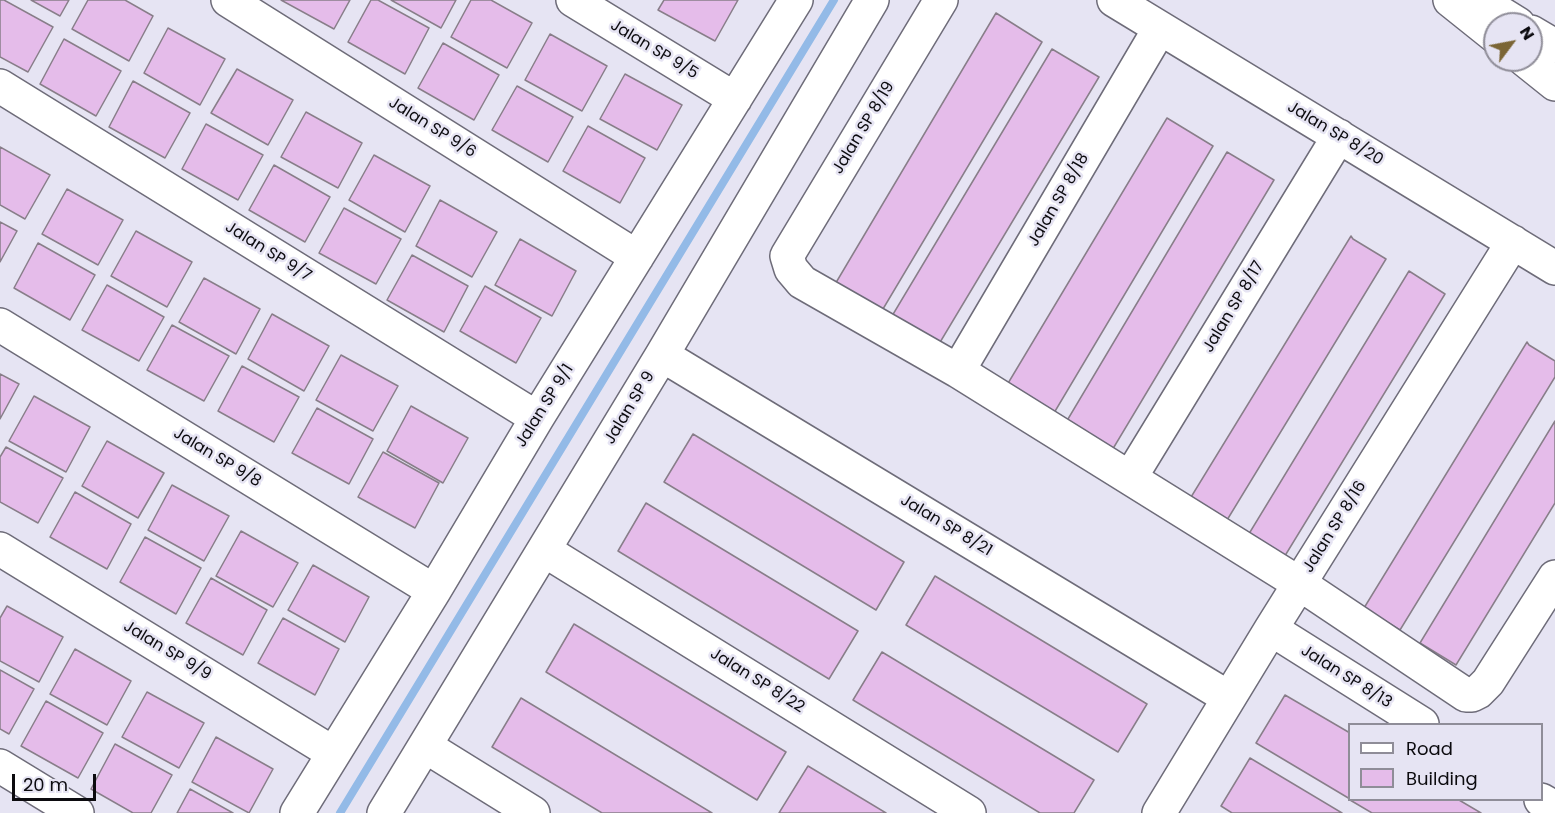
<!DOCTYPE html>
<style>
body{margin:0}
#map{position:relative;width:1555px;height:813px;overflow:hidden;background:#e6e4f3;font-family:Poppins,sans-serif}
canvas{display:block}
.legend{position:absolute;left:1348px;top:723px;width:195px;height:78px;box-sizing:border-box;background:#e6e4f3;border:2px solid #8f8d98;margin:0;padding:8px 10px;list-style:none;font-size:18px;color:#0c0b0f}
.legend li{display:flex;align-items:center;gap:12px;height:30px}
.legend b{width:30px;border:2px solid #8f8d98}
.north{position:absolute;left:1483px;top:12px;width:60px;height:60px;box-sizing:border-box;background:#e6e4f3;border:2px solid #8f8d98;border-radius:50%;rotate:58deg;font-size:16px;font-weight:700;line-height:24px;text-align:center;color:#0c0b0f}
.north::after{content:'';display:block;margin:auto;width:21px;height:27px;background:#7b6535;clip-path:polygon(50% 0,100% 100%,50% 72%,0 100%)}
.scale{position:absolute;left:12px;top:774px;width:84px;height:27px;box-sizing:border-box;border:3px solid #0c0b0f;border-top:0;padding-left:8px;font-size:18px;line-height:21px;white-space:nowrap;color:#0c0b0f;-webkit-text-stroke:4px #e6e4f3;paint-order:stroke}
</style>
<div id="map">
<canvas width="1555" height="813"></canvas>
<ul class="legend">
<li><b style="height:8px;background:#fff"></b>Road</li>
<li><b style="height:16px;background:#e5bcea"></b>Building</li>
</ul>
<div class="north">N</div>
<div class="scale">20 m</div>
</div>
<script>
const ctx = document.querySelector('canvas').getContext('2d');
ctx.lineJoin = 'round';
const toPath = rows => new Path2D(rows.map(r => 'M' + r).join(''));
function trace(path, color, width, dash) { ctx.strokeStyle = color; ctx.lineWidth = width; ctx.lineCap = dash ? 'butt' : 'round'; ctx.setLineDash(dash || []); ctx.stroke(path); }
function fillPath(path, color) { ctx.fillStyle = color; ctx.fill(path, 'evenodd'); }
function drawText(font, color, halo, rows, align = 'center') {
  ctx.font = font + ' Poppins,sans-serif'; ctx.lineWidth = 5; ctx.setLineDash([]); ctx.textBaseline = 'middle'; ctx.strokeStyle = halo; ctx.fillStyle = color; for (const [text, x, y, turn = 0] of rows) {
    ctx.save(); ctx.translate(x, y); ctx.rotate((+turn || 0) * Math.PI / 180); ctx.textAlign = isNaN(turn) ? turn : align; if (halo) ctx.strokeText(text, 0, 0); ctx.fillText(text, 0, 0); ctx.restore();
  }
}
const stream = toPath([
 [340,813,834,0]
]);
const building = toPath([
 [0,0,4,0,53,27,28,72,0,57,0,0],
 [31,0,69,0,60,16,31,0],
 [88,0,125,0,153,16,129,61,72,29,88,0],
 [281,0,350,0,334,29,281,0],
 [371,0,378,0,429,28,405,74,348,42,371,0],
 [391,0,456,0,441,28,391,0],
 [471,0,491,0,532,23,507,68,451,37,471,0],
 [664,0,738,0,715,41,658,10,664,0],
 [996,13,1042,42,880,314,834,286,996,13],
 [168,28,225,59,200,105,144,73,168,28],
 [550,34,607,66,582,111,525,80,550,34],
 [64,39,121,71,96,116,40,84,64,39],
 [443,43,499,75,474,120,418,88,443,43],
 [1052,49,1099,77,936,349,889,321,1052,49],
 [237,69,293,100,268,145,211,113,237,69],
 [625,74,682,105,657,150,600,119,625,74],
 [133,81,190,113,165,158,109,127,133,81],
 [517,86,573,117,548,162,492,130,517,86],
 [306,112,362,143,338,188,281,157,306,112],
 [1167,118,1213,146,1051,418,1004,390,1167,118],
 [206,124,263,155,238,200,182,169,206,124],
 [588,126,645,158,620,203,563,171,588,126],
 [0,147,50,175,25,219,0,205,0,147],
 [1227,152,1274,180,1111,452,1065,424,1227,152],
 [374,155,430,186,405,232,349,200,374,155],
 [274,165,330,197,305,242,249,210,274,165],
 [67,189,123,220,98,265,42,234,67,189],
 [440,200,497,232,472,277,416,246,440,200],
 [344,208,401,239,376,284,319,253,344,208],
 [0,222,17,231,0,262,0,222],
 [136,231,192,262,167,307,111,276,136,231],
 [1351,236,1353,239,1386,259,1224,525,1188,502,1351,236],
 [520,239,576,271,552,316,495,285,520,239],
 [38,243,95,275,70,320,14,288,38,243],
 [412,255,468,286,444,332,387,300,412,255],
 [1409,271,1445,294,1283,559,1247,537,1409,271],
 [204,278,260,309,236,354,179,322,204,278],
 [107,285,164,317,139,361,82,330,107,285],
 [485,286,541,318,516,363,460,331,485,286],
 [272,314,329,346,304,391,248,359,272,314],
 [172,325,229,356,204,401,147,370,172,325],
 [1527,342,1529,345,1555,361,1555,377,1400,630,1364,608,1527,342],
 [341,355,398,386,373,431,316,400,341,355],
 [242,366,299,397,274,442,218,411,242,366],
 [0,374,19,384,0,419,0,374],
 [34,396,90,427,66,472,9,441,34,396],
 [411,406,468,438,443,483,387,451,411,406],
 [317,408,373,439,349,484,292,453,317,408],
 [1555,421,1555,503,1456,665,1420,643,1555,421],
 [693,434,904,562,876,610,664,482,693,434],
 [107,441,164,473,138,518,82,486,107,441],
 [6,447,63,478,38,523,0,502,0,457,6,447],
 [383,452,439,483,415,528,358,497,383,452],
 [172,485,229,516,204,561,148,530,172,485],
 [75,492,131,524,107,569,50,537,75,492],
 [646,503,858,631,829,679,618,551,646,503],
 [241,531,298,563,273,607,216,576,241,531],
 [145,537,201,568,176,614,120,582,145,537],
 [313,565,369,597,345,642,288,610,313,565],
 [935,576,1147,704,1118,752,906,625,935,576],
 [211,578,267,610,243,655,186,623,211,578],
 [7,606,63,637,39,682,0,661,0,618,7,606],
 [283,618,339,649,315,695,258,663,283,618],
 [574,624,786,752,757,800,546,672,574,624],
 [75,649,131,681,107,725,50,694,75,649],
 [882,652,1094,780,1074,813,1040,813,853,700,882,652],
 [0,670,34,689,9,734,0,729,0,670],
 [147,692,204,723,179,768,122,737,147,692],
 [1285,695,1350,733,1350,799,1256,743,1285,695],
 [521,698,712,813,602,813,492,747,521,698],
 [46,701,103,733,78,778,21,746,46,701],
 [216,737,273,769,249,813,192,782,216,737],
 [115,744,172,775,151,813,133,813,91,789,115,744],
 [1250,758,1342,813,1232,813,1221,806,1250,758],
 [808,766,886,813,779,813,808,766],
 [190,789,233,813,177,813,190,789],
 [1350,800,1459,800,1481,813,1372,813,1350,800]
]);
const minor = toPath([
 [228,0,637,257],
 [573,0,735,99],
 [941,0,787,256,791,269,802,282,958,371,1300,584,1466,695,1472,695,1478,692,1488,682,1555,577],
 [1114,0,1555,268],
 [0,86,537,418],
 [0,325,434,591],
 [662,355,1229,698],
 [958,371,1160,28],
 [1130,478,1339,136],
 [0,549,333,753],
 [544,550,969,813],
 [1271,629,1422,724],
 [425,746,533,813],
 [0,766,77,813],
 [1541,800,1555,808],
 [297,813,434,591,537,418,796,0],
 [384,813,662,355,872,0],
 [1159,813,1271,629,1513,242]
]);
const motorway = toPath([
 [1450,0,1495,36],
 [1479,0,1518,24],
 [1531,32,1555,46],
 [1525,60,1555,84]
]);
const streetNames = [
 ["Jalan SP 9/5",654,50,31],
 ["Jalan SP 9/6",432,128,32],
 ["Jalan SP 8/19",864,128,-59],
 ["Jalan SP 8/20",1335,134,31],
 ["Jalan SP 8/18",1059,200,-60],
 ["Jalan SP 9/7",268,252,32],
 ["Jalan SP 8/17",1234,307,-59],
 ["Jalan SP 9/1",545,406,-58],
 ["Jalan SP 9",630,408,-59],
 ["Jalan SP 9/8",217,458,31],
 ["Jalan SP 8/21",946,526,31],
 ["Jalan SP 8/16",1335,527,-58],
 ["Jalan SP 9/9",167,651,31],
 ["Jalan SP 8/13",1346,677,32],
 ["Jalan SP 8/22",757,681,32]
];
trace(stream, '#93bae7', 8);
fillPath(building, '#e5bcea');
trace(building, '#887e89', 1.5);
trace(minor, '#6e6c79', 36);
trace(motorway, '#6e6c79', 36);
trace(minor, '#fff', 33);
trace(motorway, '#fff', 33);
drawText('16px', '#0c0b0f', '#e6e4f3', streetNames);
</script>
